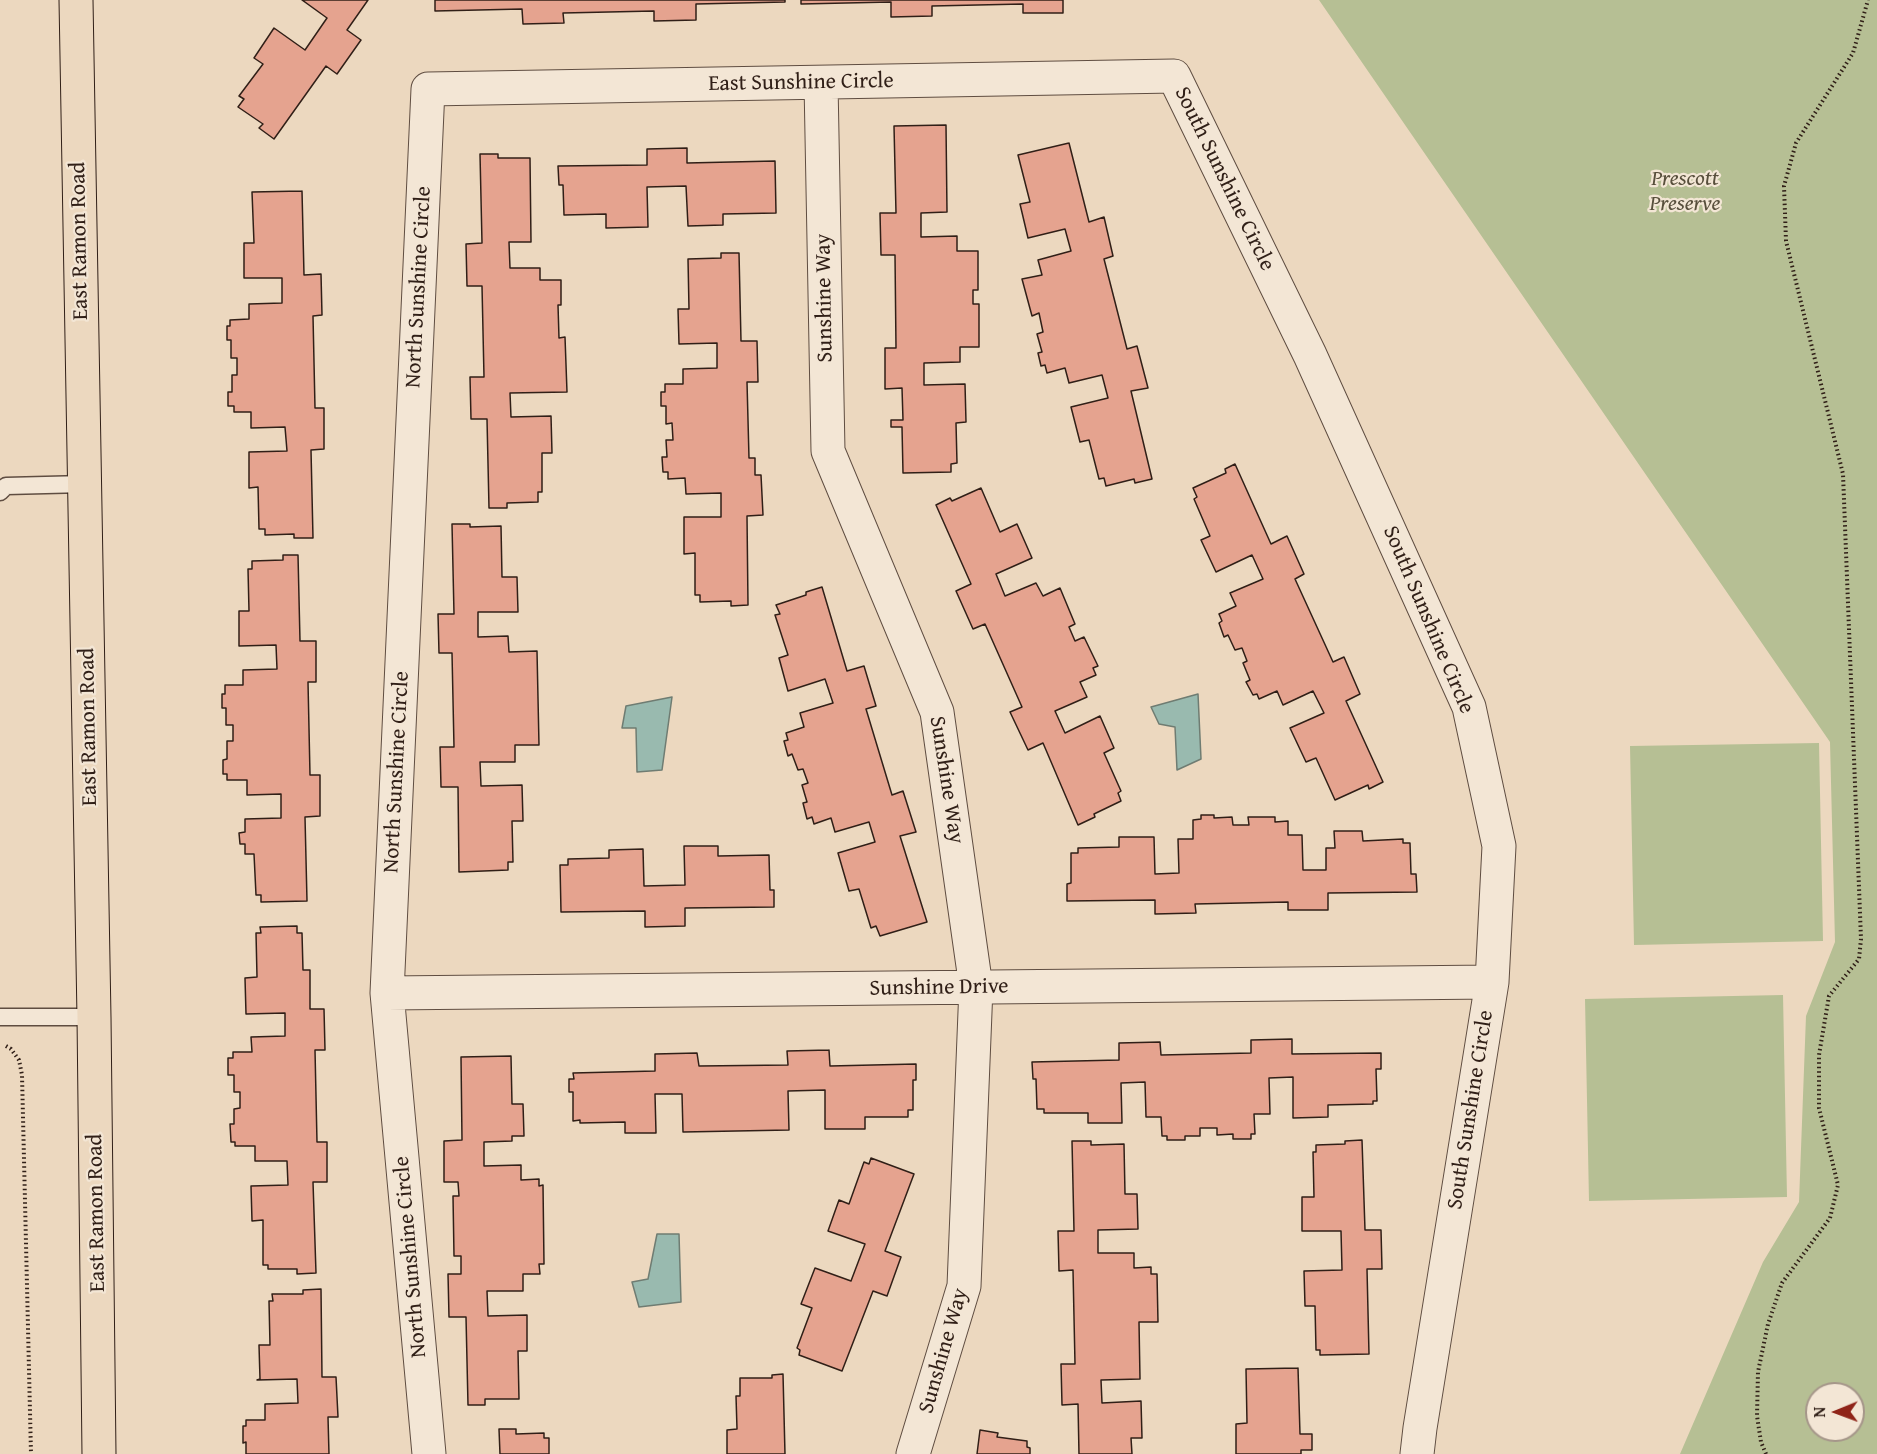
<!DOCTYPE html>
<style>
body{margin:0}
#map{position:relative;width:1877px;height:1454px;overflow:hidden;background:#ecd8bf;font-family:"Gentium Book Plus",serif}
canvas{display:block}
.north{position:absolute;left:1805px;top:1382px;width:60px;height:60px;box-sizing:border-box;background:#f3e6d5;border:2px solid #a59689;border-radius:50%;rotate:269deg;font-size:16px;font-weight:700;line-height:24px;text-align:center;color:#301f17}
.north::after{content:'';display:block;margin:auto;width:21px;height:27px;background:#8f2418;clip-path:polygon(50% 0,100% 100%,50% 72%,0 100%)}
</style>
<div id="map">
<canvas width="1877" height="1454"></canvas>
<div class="north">N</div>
</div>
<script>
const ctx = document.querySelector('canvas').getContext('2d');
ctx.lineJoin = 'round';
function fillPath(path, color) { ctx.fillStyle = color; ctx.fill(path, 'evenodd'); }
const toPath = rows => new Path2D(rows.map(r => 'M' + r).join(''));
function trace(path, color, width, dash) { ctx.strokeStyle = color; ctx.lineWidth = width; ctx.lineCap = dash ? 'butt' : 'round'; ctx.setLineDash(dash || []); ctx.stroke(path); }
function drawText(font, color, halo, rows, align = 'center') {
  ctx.font = font + ' "Gentium Book Plus",serif'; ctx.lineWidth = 4.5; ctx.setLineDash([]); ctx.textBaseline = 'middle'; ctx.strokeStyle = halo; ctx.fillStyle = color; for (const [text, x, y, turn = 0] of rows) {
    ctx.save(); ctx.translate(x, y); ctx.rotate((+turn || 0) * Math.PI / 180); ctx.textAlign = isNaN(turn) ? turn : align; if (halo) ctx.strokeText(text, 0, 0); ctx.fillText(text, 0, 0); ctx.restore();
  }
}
const green = toPath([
 [1319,0,1877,0,1877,1454,1680,1454,1763,1262,1799,1202,1806,1016,1835,942,1830,742],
 [1817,1394,1853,1394,1853,1430,1817,1430],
 [1819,743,1823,941,1634,945,1630,746],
 [1783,995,1787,1197,1589,1201,1585,999]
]);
const water = toPath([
 [1198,694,1201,759,1177,770,1175,727,1159,724,1151,707,1198,694],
 [672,697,662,770,637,772,636,728,622,728,626,706,672,697],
 [657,1234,679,1234,681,1302,639,1307,632,1282,648,1279,657,1234]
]);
const building = toPath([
 [302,0,368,0,347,30,361,40,337,74,326,66,274,139,259,128,263,124,238,107,244,99,239,96,263,64,254,58,274,28,305,50,327,18,302,0],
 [435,0,785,0,785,2,696,4,696,20,654,21,654,11,563,13,564,23,523,24,522,9,435,11,435,0],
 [801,0,1063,0,1063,13,1023,13,1023,4,932,6,932,16,891,17,891,2,801,4,801,0],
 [946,125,947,212,921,213,921,237,957,236,957,251,978,251,978,290,973,290,973,304,979,304,979,347,960,347,960,362,924,363,924,385,965,384,966,422,956,423,957,463,951,464,951,472,903,473,902,427,891,427,891,420,903,420,902,388,885,389,885,348,896,348,895,255,881,255,880,213,896,213,894,126,946,125],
 [1069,143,1089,222,1104,217,1113,256,1104,259,1127,349,1137,346,1148,388,1131,391,1152,479,1135,483,1134,479,1106,486,1104,478,1099,479,1089,440,1080,442,1071,407,1108,398,1102,375,1069,383,1065,368,1047,373,1045,365,1041,366,1038,353,1042,352,1037,334,1043,332,1039,313,1032,316,1022,279,1042,275,1038,260,1071,251,1065,229,1028,238,1020,204,1030,202,1018,155,1069,143],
 [687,148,687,163,775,161,776,213,723,214,723,225,688,226,686,186,647,187,648,227,606,228,606,214,564,215,563,185,559,185,558,166,647,165,647,149,687,148],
 [480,154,498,154,498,158,530,158,531,242,509,242,510,268,540,268,540,280,561,280,561,305,558,305,559,338,565,337,567,392,510,393,511,417,551,416,552,453,542,453,542,492,538,492,538,502,507,503,507,508,489,508,487,419,471,419,470,377,484,377,482,286,467,286,466,244,482,243,480,154],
 [302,191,304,275,321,274,322,315,313,316,315,408,324,408,324,449,311,450,313,538,294,538,294,534,265,535,265,529,259,529,258,487,249,488,249,452,287,451,285,427,251,428,251,412,234,412,234,406,228,406,228,392,232,392,232,375,237,375,237,358,231,358,231,340,227,340,227,326,230,326,230,320,249,319,249,304,282,303,282,278,244,278,244,243,254,243,252,192,302,191],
 [721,253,739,253,741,341,757,341,758,382,747,382,749,458,755,458,755,475,761,475,763,515,747,516,748,605,731,606,731,601,700,602,700,595,695,595,695,553,684,554,684,517,721,517,721,493,686,494,685,478,668,479,668,472,663,472,662,457,667,457,666,440,673,440,672,423,666,424,666,406,661,406,661,392,665,392,665,384,683,384,683,369,717,368,717,343,679,344,678,309,689,309,688,259,721,258,721,253],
 [1235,464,1271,544,1287,536,1304,574,1295,579,1333,662,1344,657,1360,694,1346,701,1383,782,1369,789,1368,785,1335,800,1316,758,1306,762,1290,728,1324,713,1313,691,1283,705,1277,691,1259,699,1257,694,1253,695,1246,682,1250,680,1243,663,1247,661,1242,648,1235,650,1228,635,1224,637,1219,623,1222,621,1219,614,1236,606,1230,593,1263,579,1252,555,1216,572,1201,540,1210,536,1194,499,1197,497,1193,488,1226,473,1225,469,1235,464],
 [981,488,1000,532,1017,524,1032,558,996,574,1005,596,1036,583,1043,596,1060,588,1075,624,1069,627,1075,641,1084,637,1098,666,1093,668,1096,675,1080,682,1087,697,1055,711,1065,733,1100,716,1114,748,1104,753,1121,791,1118,793,1121,801,1094,814,1095,817,1078,825,1043,743,1028,750,1010,712,1022,707,985,624,973,629,956,591,971,584,936,505,950,498,952,501,981,488],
 [452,524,470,524,470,527,501,526,502,577,517,577,518,612,478,612,478,637,508,636,509,652,537,651,539,745,515,745,515,762,480,762,481,786,522,785,523,821,512,821,513,862,508,862,508,870,459,872,458,787,441,787,440,747,454,747,452,653,439,653,438,614,454,614,452,524],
 [283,555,298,555,300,641,316,641,316,682,308,682,310,775,320,775,320,816,305,817,307,901,261,902,261,895,256,895,254,854,245,854,245,844,240,844,239,833,245,832,245,819,281,818,281,794,247,795,247,780,227,780,227,774,223,774,223,760,227,759,227,741,233,741,233,725,226,725,226,708,222,708,222,694,225,694,225,685,243,685,243,670,277,669,276,645,239,646,239,611,249,611,248,569,252,569,252,561,283,560,283,555],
 [822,587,847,671,864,666,876,706,866,709,892,795,903,791,916,832,900,836,927,922,880,936,876,926,871,928,859,889,849,891,838,853,875,842,869,822,835,832,831,818,814,824,812,817,807,819,803,803,807,802,802,785,808,783,803,769,798,770,792,754,788,756,784,741,788,740,786,733,804,727,800,713,833,703,825,679,788,691,779,658,788,655,775,615,780,614,776,605,806,595,806,592,822,587],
 [1201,815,1214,815,1214,818,1232,817,1233,825,1249,825,1248,817,1275,817,1275,822,1288,821,1288,835,1302,835,1303,870,1326,870,1326,848,1335,848,1334,831,1362,831,1363,841,1403,839,1403,843,1410,843,1411,874,1416,874,1417,892,1328,893,1328,910,1288,910,1288,902,1195,904,1196,913,1155,914,1155,900,1067,901,1067,884,1071,883,1071,853,1078,853,1078,848,1119,847,1119,837,1154,837,1155,874,1179,873,1178,839,1193,839,1193,820,1201,819,1201,815],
 [684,846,718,846,718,856,769,855,770,890,774,890,774,907,685,908,685,926,645,927,645,911,561,912,560,865,568,865,568,859,609,858,609,850,643,849,644,886,685,885,684,846],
 [297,926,297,933,302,933,303,970,310,970,310,1009,324,1009,325,1050,315,1050,317,1142,327,1142,327,1182,313,1182,316,1273,297,1274,297,1269,268,1269,268,1265,263,1265,263,1220,252,1221,251,1186,288,1185,287,1161,255,1161,255,1146,235,1146,235,1142,231,1142,230,1124,234,1124,234,1109,240,1108,240,1092,234,1092,234,1075,228,1075,228,1058,233,1058,233,1052,252,1052,251,1037,285,1036,285,1013,246,1014,245,978,257,977,256,933,261,933,260,927,297,926],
 [1292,1039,1292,1054,1381,1053,1381,1069,1376,1069,1377,1101,1373,1101,1373,1104,1328,1105,1328,1117,1293,1118,1293,1077,1269,1078,1270,1114,1254,1114,1255,1134,1251,1134,1251,1139,1233,1139,1233,1134,1217,1135,1217,1128,1200,1128,1200,1136,1185,1136,1185,1140,1167,1140,1167,1136,1162,1136,1161,1117,1146,1117,1145,1082,1121,1083,1122,1123,1088,1123,1088,1113,1044,1113,1044,1109,1037,1109,1036,1079,1033,1079,1032,1062,1119,1060,1119,1043,1160,1042,1161,1055,1251,1053,1251,1040,1292,1039],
 [829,1050,830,1066,916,1064,916,1080,913,1080,913,1110,908,1110,908,1117,865,1117,865,1129,825,1129,825,1090,788,1091,789,1130,683,1132,682,1094,655,1094,656,1133,625,1133,625,1122,580,1123,580,1120,573,1121,573,1092,569,1092,569,1079,574,1079,573,1073,655,1071,655,1054,697,1053,699,1066,788,1065,787,1051,829,1050],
 [511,1056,512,1104,523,1104,524,1136,512,1136,512,1141,484,1142,484,1166,521,1165,521,1180,539,1179,539,1186,543,1185,544,1264,539,1264,540,1274,523,1274,523,1291,487,1291,488,1316,527,1315,527,1351,518,1351,519,1399,485,1399,485,1405,468,1405,466,1317,449,1317,448,1274,461,1274,461,1256,454,1256,453,1196,459,1196,458,1182,444,1182,444,1141,462,1140,461,1057,511,1056],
 [1362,1140,1365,1230,1381,1230,1382,1269,1367,1269,1369,1354,1320,1355,1320,1350,1316,1350,1315,1306,1305,1306,1304,1271,1342,1270,1341,1231,1302,1231,1302,1197,1314,1197,1313,1152,1316,1152,1316,1145,1345,1144,1345,1141,1362,1140],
 [1072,1141,1091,1141,1091,1145,1124,1144,1125,1194,1137,1194,1138,1229,1098,1230,1098,1253,1134,1253,1134,1268,1151,1267,1151,1274,1157,1274,1158,1322,1139,1322,1140,1379,1101,1380,1102,1403,1141,1401,1142,1438,1131,1438,1132,1454,1079,1454,1078,1404,1062,1405,1061,1364,1075,1364,1073,1270,1059,1271,1058,1231,1074,1231,1072,1141],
 [871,1158,914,1174,885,1251,901,1257,887,1296,873,1291,842,1371,799,1355,800,1350,797,1348,812,1308,801,1304,815,1268,851,1281,865,1244,828,1231,839,1200,849,1204,864,1162,869,1164,871,1158],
 [321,1289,322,1377,336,1377,338,1417,328,1417,329,1454,246,1454,246,1442,243,1443,243,1426,246,1426,246,1420,265,1420,265,1404,298,1403,297,1379,257,1380,260,1379,259,1345,270,1345,269,1301,273,1301,272,1294,303,1294,303,1290,321,1289],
 [1298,1368,1300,1434,1312,1434,1312,1450,1301,1450,1301,1454,1236,1454,1236,1424,1247,1423,1246,1369,1298,1368],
 [783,1374,785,1454,727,1454,727,1430,737,1429,736,1396,740,1396,740,1378,772,1378,772,1375,783,1374],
 [499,1429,516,1429,516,1434,544,1433,544,1438,549,1438,549,1454,500,1454,499,1429],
 [980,1430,998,1433,997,1437,1027,1441,1027,1447,1030,1448,1030,1454,977,1454,980,1430]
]);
const path = toPath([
 [6,1046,11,1049,19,1060,22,1075,31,1454],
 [1766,1454,1761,1442,1757,1416,1758,1372,1768,1324,1782,1283,1830,1218,1838,1185,1819,1108,1819,1055,1829,996,1859,959,1861,939,1843,474,1786,241,1784,186,1796,143,1853,53,1868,0]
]);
const service = toPath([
 [0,492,6,486,85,484],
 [0,1017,94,1017]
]);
const minor = toPath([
 [821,83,828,451,937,712,976,987,964,1286,913,1454],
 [387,993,1492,982],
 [429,1454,387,993,428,89,1174,76,1310,355,1469,707,1499,846,1492,982,1420,1428,1417,1454]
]);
const primary = toPath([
 [76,0,94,1017,99,1454]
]);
const streetNames = [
 ["East Sunshine Circle",801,83,-1],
 ["South Sunshine Circle",1224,179,64],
 ["East Ramon Road",80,241,-91],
 ["North Sunshine Circle",419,287,-87],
 ["Sunshine Way",825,298,-91],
 ["South Sunshine Circle",1428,620,67],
 ["East Ramon Road",89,727,-91],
 ["North Sunshine Circle",397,772,-87],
 ["Sunshine Way",946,780,81],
 ["Sunshine Drive",939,988,-1],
 ["South Sunshine Circle",1471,1110,-81],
 ["East Ramon Road",97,1213,-91],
 ["North Sunshine Circle",411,1257,-95],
 ["Sunshine Way",944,1351,-74]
];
const parkNames = [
 ["Prescott",1685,179],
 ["Preserve",1685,204]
];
fillPath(green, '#b6bf94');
fillPath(water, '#99baaf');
trace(water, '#6f7c72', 1.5);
fillPath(building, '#e5a38f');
trace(building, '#301f17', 1.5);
trace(service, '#5f4d41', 19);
trace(minor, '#5f4d41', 35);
trace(primary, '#301f17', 35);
trace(path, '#301f17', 4, [1.5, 3]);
trace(service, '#f3e6d5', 16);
trace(minor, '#f3e6d5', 33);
trace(primary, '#ecd8bf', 33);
drawText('22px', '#301f17', '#f3e6d5', streetNames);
drawText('italic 22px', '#584f3c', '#f3e6d5', parkNames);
</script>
